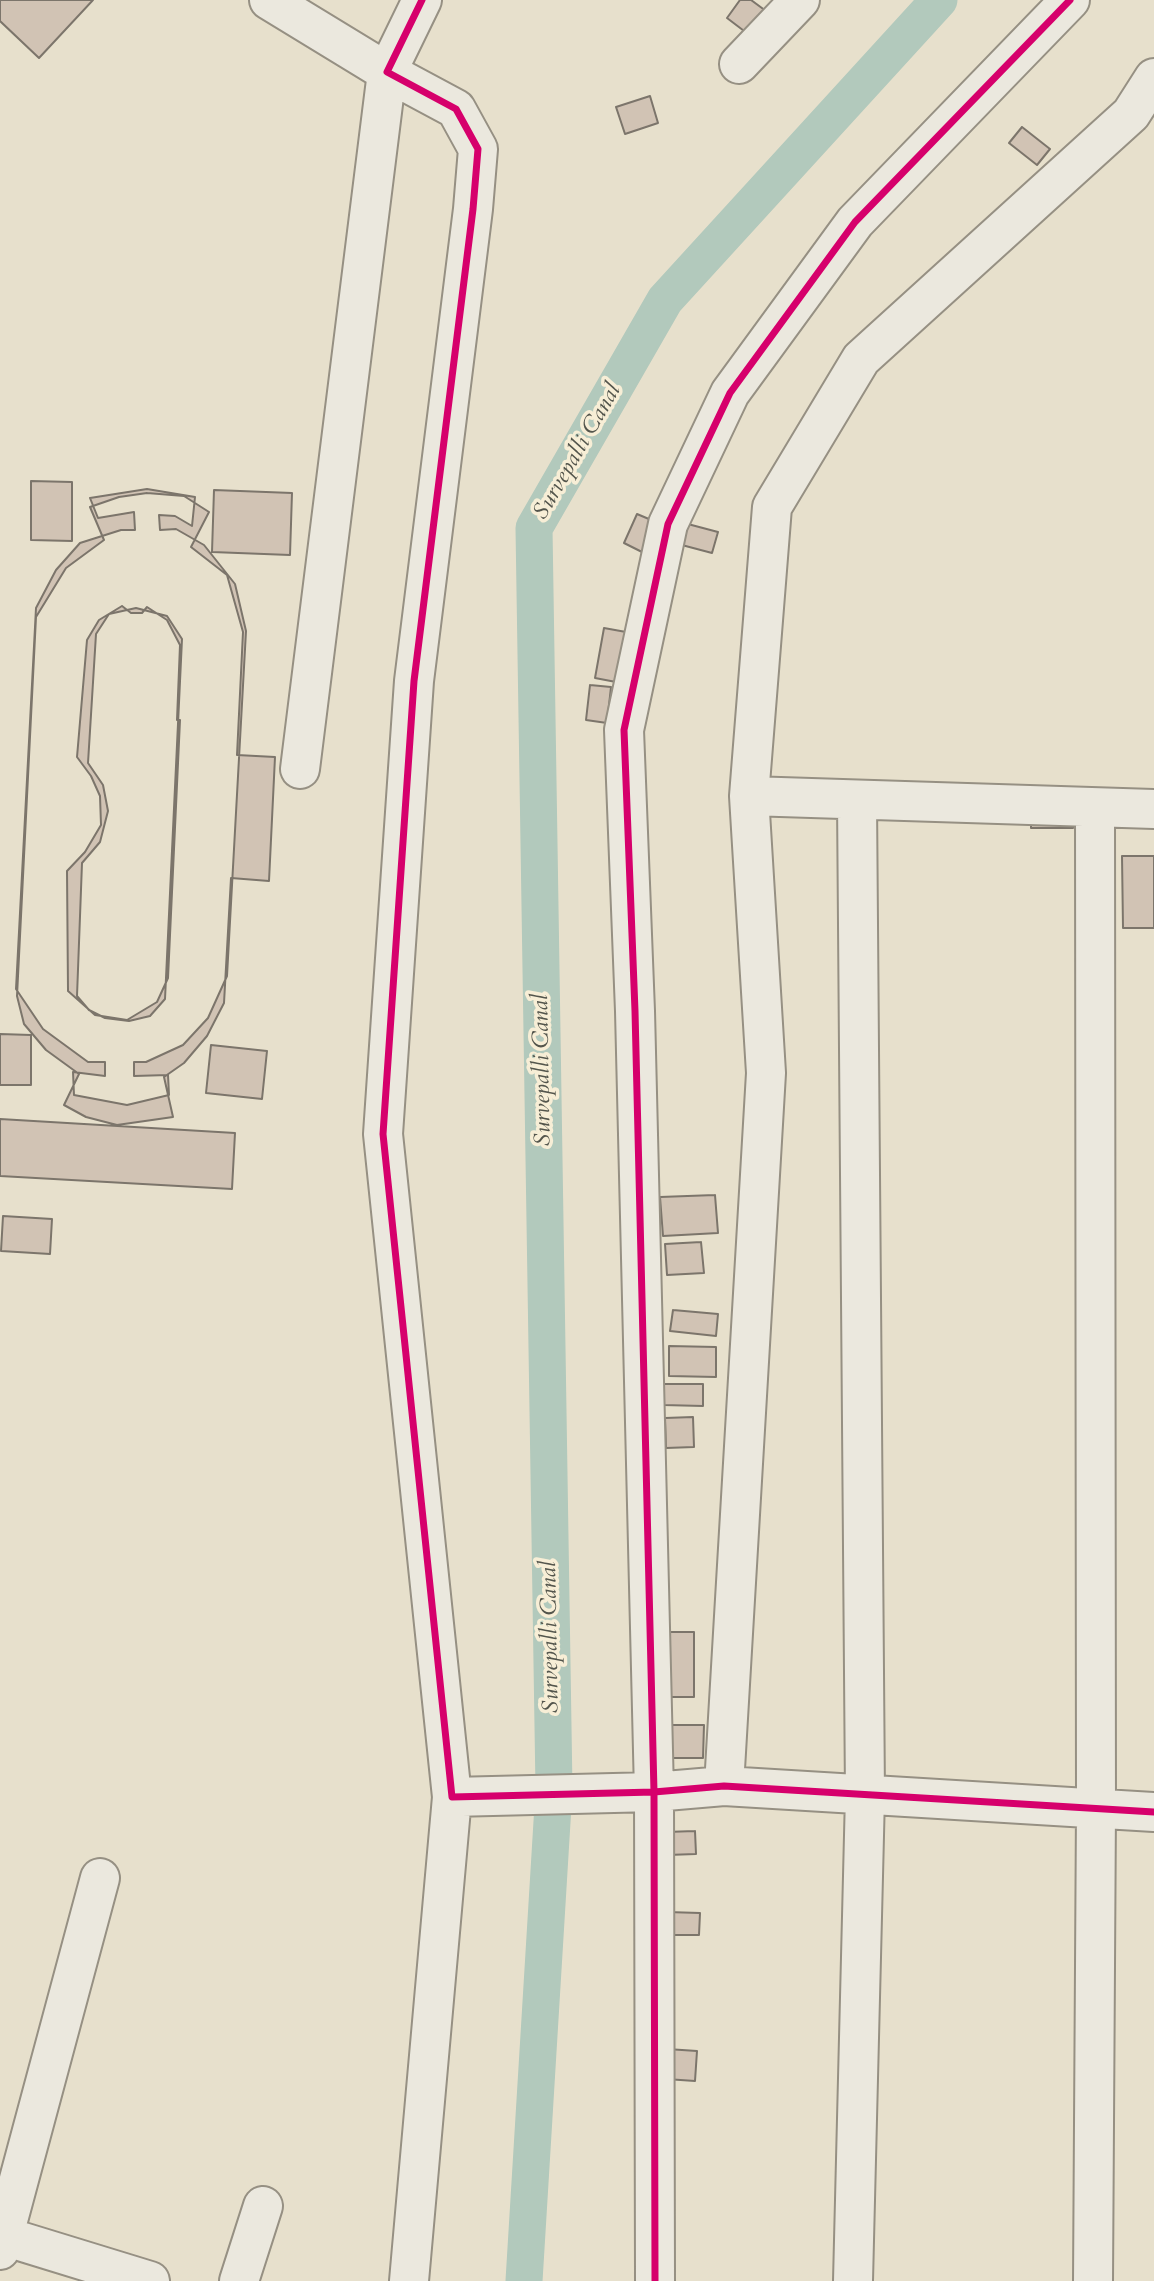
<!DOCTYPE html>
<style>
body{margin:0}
canvas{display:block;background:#e7e0cc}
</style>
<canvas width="1154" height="2281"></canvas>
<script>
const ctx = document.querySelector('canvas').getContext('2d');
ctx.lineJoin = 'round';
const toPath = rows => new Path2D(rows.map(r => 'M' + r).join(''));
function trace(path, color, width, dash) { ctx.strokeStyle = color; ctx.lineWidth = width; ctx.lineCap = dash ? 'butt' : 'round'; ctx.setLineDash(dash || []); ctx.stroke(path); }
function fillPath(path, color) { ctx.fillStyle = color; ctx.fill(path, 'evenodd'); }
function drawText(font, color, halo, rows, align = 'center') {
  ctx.font = font + ' Cardo,serif'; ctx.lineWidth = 7; ctx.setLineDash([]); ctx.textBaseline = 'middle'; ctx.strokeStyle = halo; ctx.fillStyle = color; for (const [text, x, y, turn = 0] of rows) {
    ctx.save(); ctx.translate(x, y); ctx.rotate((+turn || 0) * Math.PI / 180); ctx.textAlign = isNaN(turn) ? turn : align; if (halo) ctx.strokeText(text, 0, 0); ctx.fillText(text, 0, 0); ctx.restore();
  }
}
const canal = toPath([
 [524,2281,554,1789,534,528,665,300,939,0]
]);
const building = toPath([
 [0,0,93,0,39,58,0,21,0,0],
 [740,0,751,0,770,14,752,37,727,18,740,0],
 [650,96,658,123,625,134,616,107,650,96],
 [1022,127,1050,149,1037,165,1009,143,1022,127],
 [31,481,72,482,72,541,31,540,31,481],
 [147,489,195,497,192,526,175,516,159,515,160,530,176,529,204,545,235,584,246,631,227,976,208,1018,183,1045,146,1062,134,1062,134,1076,168,1075,169,1095,127,1105,74,1095,73,1072,105,1076,105,1062,88,1062,43,1029,16,989,36,608,56,570,80,543,121,530,135,530,134,512,98,518,90,498,147,489],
 [122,606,131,613,142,613,147,607,167,620,180,645,177,720,180,720,168,978,157,1002,127,1020,95,1015,68,991,67,871,85,852,101,825,100,796,91,776,77,757,87,640,99,620,122,606],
 [214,490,292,493,290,555,212,552,214,490],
 [147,493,184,496,209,512,191,547,227,575,243,632,237,755,275,757,269,881,231,878,224,1003,207,1036,184,1063,164,1077,173,1117,117,1125,86,1117,64,1105,79,1074,46,1050,24,1024,17,996,36,617,66,568,104,540,90,507,119,497,147,493],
 [136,608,167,616,182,639,165,999,150,1016,129,1021,105,1018,89,1010,77,996,82,863,100,842,108,811,103,785,88,763,96,634,109,614,136,608],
 [637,514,656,522,642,552,624,543,637,514],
 [684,523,718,532,712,553,678,544,684,523],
 [604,628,626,632,616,682,595,678,604,628],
 [590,685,611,687,607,723,586,720,590,685],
 [1031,812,1073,812,1073,828,1031,828,1031,812],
 [1122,856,1154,856,1154,928,1123,928,1122,856],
 [0,1034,31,1035,31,1085,0,1085,0,1034],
 [211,1045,267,1051,262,1099,206,1093,211,1045],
 [0,1119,235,1133,232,1189,0,1176,0,1119],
 [715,1195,718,1233,663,1236,660,1197,715,1195],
 [3,1216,52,1219,50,1254,1,1251,3,1216],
 [701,1242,704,1273,667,1275,665,1244,701,1242],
 [673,1310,718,1314,716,1336,670,1331,673,1310],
 [669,1346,716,1347,716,1377,669,1376,669,1346],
 [663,1384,703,1384,703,1406,663,1405,663,1384],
 [693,1417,694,1447,666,1448,665,1418,693,1417],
 [668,1632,694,1632,694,1697,668,1697,668,1632],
 [665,1725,704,1725,703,1758,664,1758,665,1725],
 [695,1831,696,1854,667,1855,666,1832,695,1831],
 [667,1912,700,1913,699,1935,666,1935,667,1912],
 [667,2049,697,2051,695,2081,666,2079,667,2049]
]);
const minor = toPath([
 [269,0,387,72,300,769],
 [422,0,387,72,456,109,478,149,473,209,414,681,383,1134,452,1797,654,1792,724,1786,1154,1812],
 [739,64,800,0],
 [749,796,1154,809],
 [724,1786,766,1073,749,796,772,507,861,359,1131,114,1154,78],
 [0,2235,150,2281],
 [0,2250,100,1878],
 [239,2281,263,2206],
 [409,2281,452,1797],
 [655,2281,654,1792,635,1011,624,730,668,524,730,393,855,222,1070,0],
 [853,2281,865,1795,857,800],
 [1093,2281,1096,1808,1095,808]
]);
const cycleway = toPath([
 [422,0,387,72,456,109,478,149,473,209,414,681,383,1134,452,1797,654,1792,724,1786,1154,1812],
 [655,2281,654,1792,635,1011,624,730,668,524,730,393,855,222,1070,0]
]);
const waterNames = [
 ["Survepalli Canal",578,452,-60],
 ["Survepalli Canal",543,1070,-91],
 ["Survepalli Canal",551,1637,-91]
];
trace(canal, '#b2c9bc', 37);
fillPath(building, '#d1c3b4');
trace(building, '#7c756b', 2);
trace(minor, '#969083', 42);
trace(minor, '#ebe8de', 38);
trace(cycleway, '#d6006c', 7);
drawText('italic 23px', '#53554c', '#f7eed6', waterNames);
</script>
